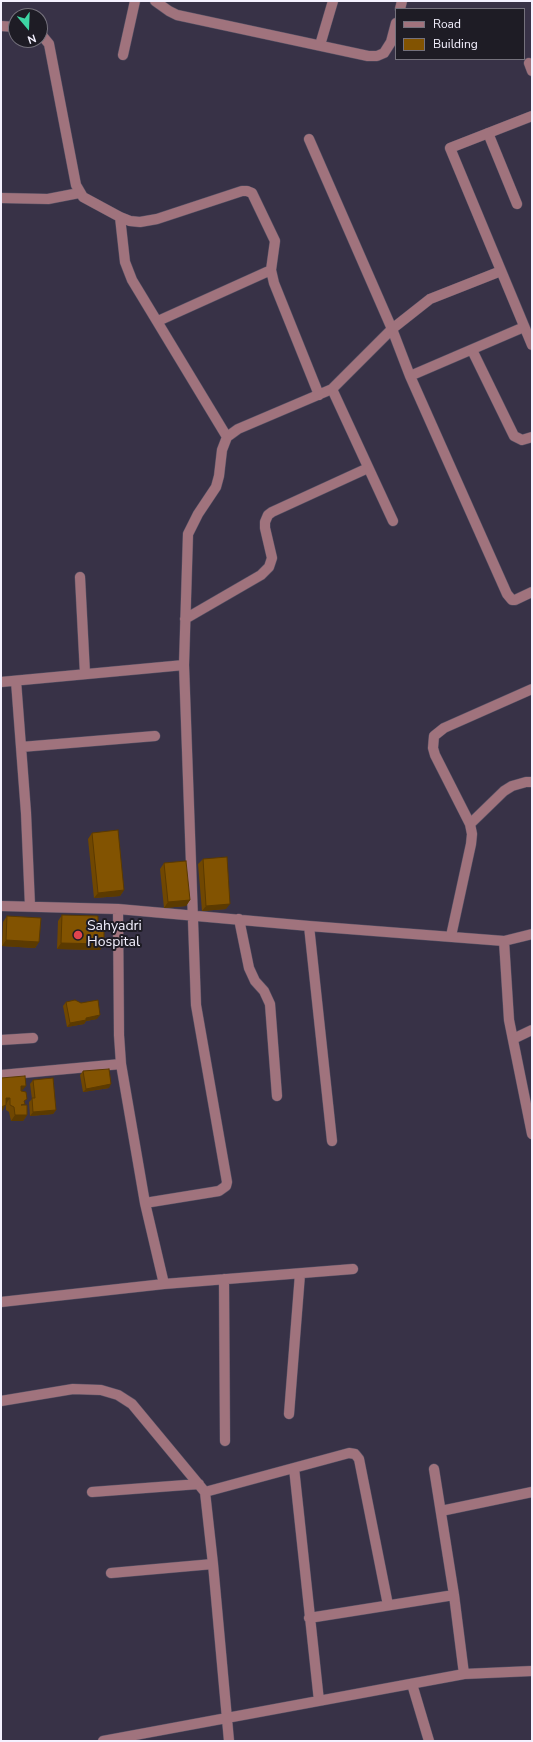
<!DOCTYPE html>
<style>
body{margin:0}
#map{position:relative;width:533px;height:1742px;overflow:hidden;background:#383247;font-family:"Nunito Sans",sans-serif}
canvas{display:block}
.frame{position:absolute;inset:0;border:2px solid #f4f1ff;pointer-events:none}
.legend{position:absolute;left:395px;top:8px;width:130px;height:52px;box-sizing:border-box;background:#1e1c25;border:1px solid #74717c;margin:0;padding:5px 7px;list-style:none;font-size:12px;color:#f4f1ff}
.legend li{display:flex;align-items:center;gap:8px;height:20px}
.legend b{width:20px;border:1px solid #74717c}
.north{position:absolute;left:8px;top:8px;width:40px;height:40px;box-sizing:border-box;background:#1e1c25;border:1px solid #74717c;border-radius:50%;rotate:161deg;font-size:11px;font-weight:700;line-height:16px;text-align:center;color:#f4f1ff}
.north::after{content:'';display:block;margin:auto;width:14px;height:18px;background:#3dd4a3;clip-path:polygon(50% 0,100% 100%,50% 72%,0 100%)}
</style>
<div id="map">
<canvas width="533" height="1742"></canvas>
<div class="frame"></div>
<ul class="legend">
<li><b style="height:5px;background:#a0737d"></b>Road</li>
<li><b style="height:11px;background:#825301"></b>Building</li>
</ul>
<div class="north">N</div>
</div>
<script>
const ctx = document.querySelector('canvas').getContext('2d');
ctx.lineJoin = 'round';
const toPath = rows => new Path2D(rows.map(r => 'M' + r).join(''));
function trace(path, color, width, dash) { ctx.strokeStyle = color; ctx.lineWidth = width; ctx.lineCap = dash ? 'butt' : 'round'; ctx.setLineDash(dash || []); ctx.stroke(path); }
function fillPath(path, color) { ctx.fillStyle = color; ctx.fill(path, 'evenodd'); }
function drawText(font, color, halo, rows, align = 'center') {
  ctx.font = font + ' "Nunito Sans",sans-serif'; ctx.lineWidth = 4; ctx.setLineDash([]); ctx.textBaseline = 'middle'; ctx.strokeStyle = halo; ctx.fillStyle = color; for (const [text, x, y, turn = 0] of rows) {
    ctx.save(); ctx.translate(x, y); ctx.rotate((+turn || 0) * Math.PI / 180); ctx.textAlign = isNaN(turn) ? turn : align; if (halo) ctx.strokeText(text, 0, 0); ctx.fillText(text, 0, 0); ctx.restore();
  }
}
const minor = toPath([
 [155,1,169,11,177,15,368,56,377,56,384,53,391,42,396,23],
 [400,9,402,1],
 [1,26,16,27],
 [40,33,49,44,76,185,83,197,120,217,130,221,140,222,157,219,242,191,247,191,252,193,275,241,271,270,274,283,319,395],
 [320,45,333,1],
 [123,55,135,1],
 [529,63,532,71],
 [532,116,450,148,532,345],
 [488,133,517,204],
 [309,139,392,329,410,376,507,594,512,600,515,600,532,592],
 [1,198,48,199,79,193],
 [120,217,125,262,132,280,227,437],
 [158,321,271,270],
 [472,350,514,436,522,440,532,437],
 [410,376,524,327],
 [332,389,393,521],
 [80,577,85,674],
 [185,619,261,575,269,567,272,558,265,528,265,522,268,515,272,512,368,468],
 [184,665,188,534,198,514,216,487,219,476,222,450,227,437,238,429,332,389,392,329,430,299,501,271],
 [16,681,26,813,30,906],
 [1,682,184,665,196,1005,227,1182,226,1186,219,1191,145,1203],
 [21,747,155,736],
 [470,824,504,791,512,786,526,782,532,782],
 [1,906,118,909,309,926,504,941,532,934],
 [118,909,119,1035,121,1064,145,1203,164,1284],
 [239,919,249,968,255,981,264,991,270,1004,277,1096],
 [309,926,332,1141],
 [451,936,471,844,472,834,470,824,435,755,433,748,434,736,444,728,532,689],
 [504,941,509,1020,532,1134],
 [513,1039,532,1030],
 [1,1040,33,1038],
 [1,1075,121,1064],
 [224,1279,225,1441],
 [1,1302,164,1284,353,1269],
 [1,1401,73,1389,101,1390,118,1395,132,1404,205,1492,213,1564,229,1741],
 [289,1414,300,1274],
 [294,1468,319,1701],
 [434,1469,454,1595,464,1674],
 [92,1492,199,1484],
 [205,1492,349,1453,355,1454,359,1459,388,1605],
 [441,1511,532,1492],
 [111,1573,213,1564],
 [309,1618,454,1595],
 [412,1684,429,1741],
 [103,1741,464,1674,532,1671]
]);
const wall = toPath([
 [92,833,124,890,120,896,94,898,88,839],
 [203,859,226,909,202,911,198,864],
 [164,863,190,900,186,906,164,908,160,869],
 [62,915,98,930,100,950,57,949,58,921],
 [7,916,39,942,35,948,2,946,3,922],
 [66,1002,97,1019,86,1021,84,1024,67,1027,63,1006],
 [83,1071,109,1088,83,1092,80,1075],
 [1,1078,22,1091,24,1103,24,1105,27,1115,23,1121,11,1121,9,1112,6,1110,6,1104,2,1111],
 [33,1080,56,1110,53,1114,30,1116,29,1102,32,1099,30,1084]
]);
const shadedWall = toPath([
 [124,890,120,896,94,898,98,893],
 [190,900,186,906,164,908,168,902],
 [230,904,226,909,202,911,206,906],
 [6,940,39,942,35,948,2,946],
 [61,943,104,944,100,950,57,949],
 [100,1015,97,1019,86,1021,84,1024,67,1027,70,1023,86,1018],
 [111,1084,109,1088,83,1092,86,1089],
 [21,1086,26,1086,22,1091],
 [6,1098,10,1098,6,1104,2,1103],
 [6,1105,2,1111,1,1111,1,1107],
 [56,1110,53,1114,30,1116,33,1112],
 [15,1115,27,1115,23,1121,11,1121]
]);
const building = toPath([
 [118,830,124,890,98,893,92,833,118,830],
 [227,857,230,904,206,906,203,859,227,857],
 [186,861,190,900,168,902,164,863,186,861],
 [62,915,98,916,98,930,104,930,104,944,61,943,62,915],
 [7,916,41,918,39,942,6,940,7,916],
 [75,1000,81,1003,98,1000,100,1015,86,1018,86,1020,70,1023,66,1002,75,1000],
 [109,1069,111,1084,86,1089,83,1071,109,1069],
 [25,1076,26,1086,21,1086,21,1091,26,1092,27,1099,24,1101,25,1104,21,1105,27,1105,27,1115,15,1115,14,1107,10,1105,10,1098,6,1098,6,1105,1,1107,1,1078,25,1076],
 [53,1078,56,1110,33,1112,32,1098,35,1098,33,1080,53,1078]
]);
const markers = [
 [78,935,5,"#e0444e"]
];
const poiNames = [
 ["Sahyadri",87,927],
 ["Hospital",87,943]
];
trace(minor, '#565164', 11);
trace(minor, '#a0737d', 10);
fillPath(wall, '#704701');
fillPath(shadedWall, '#5b3a01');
fillPath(building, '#825301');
trace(building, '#5b3a01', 1);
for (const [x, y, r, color] of markers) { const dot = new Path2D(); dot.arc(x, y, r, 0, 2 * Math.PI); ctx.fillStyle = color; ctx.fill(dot); trace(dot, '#1e1c25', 1.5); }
drawText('14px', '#f4f1ff', '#1e1c25', poiNames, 'left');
</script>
